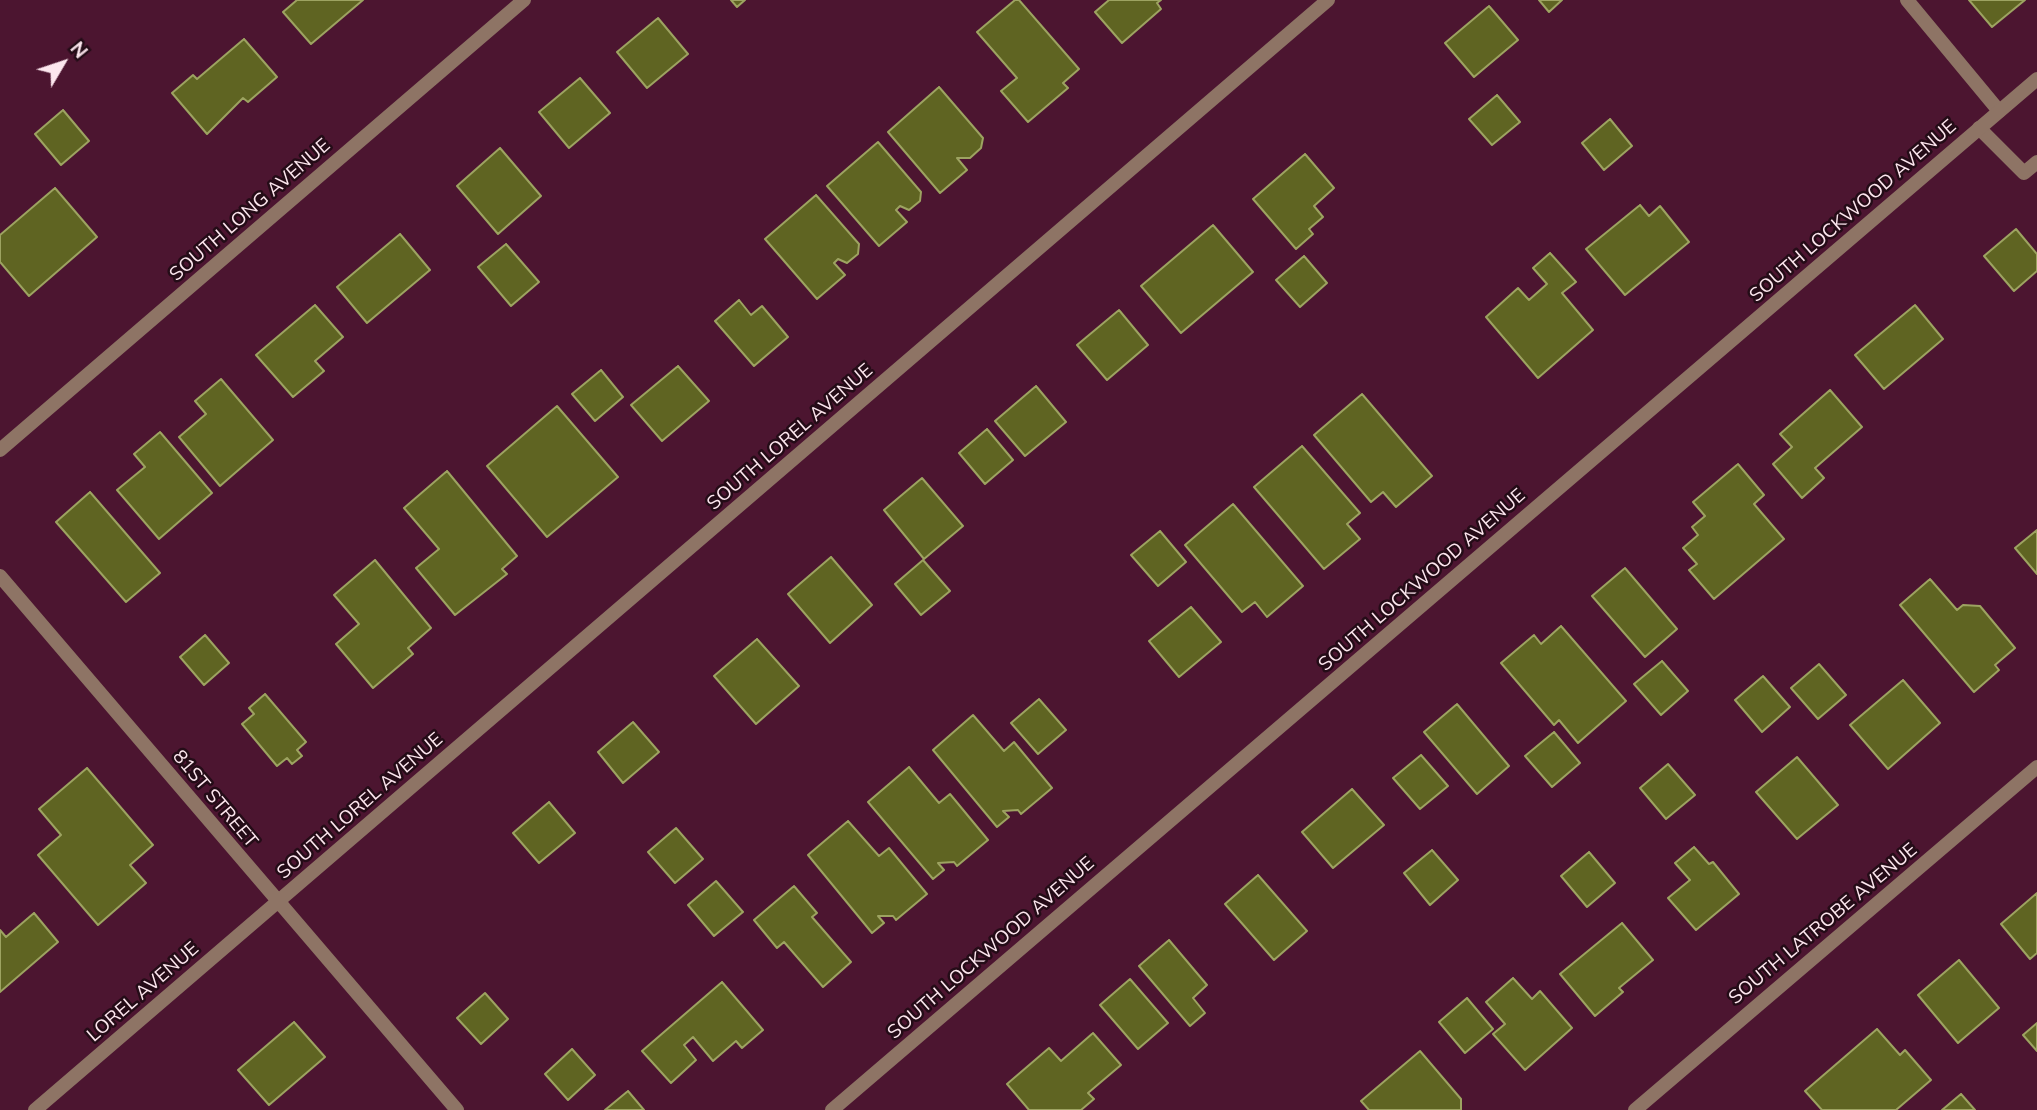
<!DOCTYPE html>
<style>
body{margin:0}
#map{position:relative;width:2037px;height:1110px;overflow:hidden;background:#4c1530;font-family:Mulish,sans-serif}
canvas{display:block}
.north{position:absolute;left:28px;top:28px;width:70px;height:70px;-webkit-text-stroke:5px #240c17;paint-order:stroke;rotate:51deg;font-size:19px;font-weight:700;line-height:28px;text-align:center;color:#fce6ee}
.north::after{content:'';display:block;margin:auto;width:24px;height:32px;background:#fce6ee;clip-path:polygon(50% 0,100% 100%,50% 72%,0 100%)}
</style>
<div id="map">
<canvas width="2037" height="1110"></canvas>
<div class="north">N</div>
</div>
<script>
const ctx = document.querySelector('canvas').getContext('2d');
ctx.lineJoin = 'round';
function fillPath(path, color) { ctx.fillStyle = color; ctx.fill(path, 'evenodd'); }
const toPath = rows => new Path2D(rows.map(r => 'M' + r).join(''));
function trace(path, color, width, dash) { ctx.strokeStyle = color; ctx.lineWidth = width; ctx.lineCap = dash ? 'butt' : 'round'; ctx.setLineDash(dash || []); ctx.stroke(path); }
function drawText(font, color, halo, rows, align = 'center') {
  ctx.font = font + ' Mulish,sans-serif'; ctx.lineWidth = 5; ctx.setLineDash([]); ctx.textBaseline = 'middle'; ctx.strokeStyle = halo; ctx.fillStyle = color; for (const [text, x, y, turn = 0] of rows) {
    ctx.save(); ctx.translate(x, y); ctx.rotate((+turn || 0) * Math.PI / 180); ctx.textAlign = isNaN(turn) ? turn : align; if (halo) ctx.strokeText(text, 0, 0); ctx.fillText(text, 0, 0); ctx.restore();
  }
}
const building = toPath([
 [297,0,363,0,311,44,283,12,297,0],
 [731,0,745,0,737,7,731,0],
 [1015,0,1019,0,1079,69,1063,83,1068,88,1028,122,1001,91,1017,78,977,32,1015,0],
 [1109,0,1161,0,1157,3,1161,9,1122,43,1095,12,1109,0],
 [1539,0,1562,0,1549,12,1539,0],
 [1969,0,2025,0,1992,27,1969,0],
 [1489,6,1518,40,1474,77,1445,43,1489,6],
 [658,18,688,54,647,88,617,52,658,18],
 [244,39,277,77,248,102,243,98,207,134,172,93,193,75,197,79,244,39],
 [580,78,610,113,569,148,539,112,580,78],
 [939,87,983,138,981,148,970,158,957,158,967,170,940,193,888,132,939,87],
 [1497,95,1520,122,1492,145,1469,119,1497,95],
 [63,110,89,141,61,165,35,134,63,110],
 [1610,119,1632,146,1604,170,1582,143,1610,119],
 [878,142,921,192,920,201,909,210,900,206,896,210,907,222,879,246,827,186,878,142],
 [500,148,541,196,498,234,457,186,500,148],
 [1305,154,1334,188,1314,206,1323,217,1309,229,1313,234,1296,249,1253,199,1305,154],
 [55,188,97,237,29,296,0,262,0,235,55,188],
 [816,195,859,244,858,254,847,263,838,259,834,263,845,275,817,299,765,239,816,195],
 [1640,205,1649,216,1660,206,1689,242,1625,295,1586,249,1640,205],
 [1213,225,1253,272,1181,333,1141,286,1213,225],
 [2016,229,2037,254,2037,271,2014,291,1984,256,2016,229],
 [400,234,430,270,367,323,337,287,400,234],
 [506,244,539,282,511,306,478,267,506,244],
 [1550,253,1576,282,1562,293,1593,330,1538,378,1486,317,1518,288,1529,300,1547,284,1533,268,1550,253],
 [1304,256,1327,283,1300,307,1276,280,1304,256],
 [739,300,751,315,762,306,788,337,754,366,715,321,739,300],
 [315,305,343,337,315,361,324,371,293,397,256,355,315,305],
 [1915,305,1943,339,1884,389,1855,355,1915,305],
 [1119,310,1148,345,1107,380,1077,345,1119,310],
 [678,366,709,401,662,441,631,405,678,366],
 [601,370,623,397,595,421,572,394,601,370],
 [221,379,273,440,220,486,179,437,206,414,195,401,221,379],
 [1036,386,1066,422,1025,456,995,421,1036,386],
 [1830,390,1862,427,1815,468,1824,478,1802,498,1773,464,1792,447,1780,434,1830,390],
 [1362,394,1432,476,1396,507,1383,492,1371,502,1314,435,1362,394],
 [557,406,618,477,547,537,487,466,557,406],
 [987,429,1013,460,985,484,959,453,987,429],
 [160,432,212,493,159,539,117,490,145,467,134,454,160,432],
 [1302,446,1360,513,1347,524,1360,539,1324,569,1254,487,1302,446],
 [1738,464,1764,495,1754,504,1784,539,1714,599,1689,570,1697,564,1683,548,1698,535,1692,527,1705,516,1693,502,1738,464],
 [447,471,517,556,502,569,507,574,455,615,416,568,439,549,404,508,447,471],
 [922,478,963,526,924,559,884,510,922,478],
 [90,492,160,573,126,602,56,522,90,492],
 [1233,504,1303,586,1267,617,1255,602,1242,612,1185,545,1233,504],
 [2037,530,2037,574,2015,548,2037,530],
 [1160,531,1186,562,1158,586,1131,555,1160,531],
 [831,557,872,605,830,643,788,594,831,557],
 [375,560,431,628,408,648,413,654,373,688,336,644,359,624,334,595,375,560],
 [923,560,950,591,921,615,895,584,923,560],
 [1625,568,1677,629,1645,657,1592,596,1625,568],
 [1930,579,1957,610,1963,605,1980,606,2015,648,1995,665,1999,670,1974,692,1900,605,1930,579],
 [1191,607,1221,642,1179,677,1149,641,1191,607],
 [1561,626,1626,701,1578,743,1559,720,1554,725,1501,663,1534,635,1541,644,1561,626],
 [205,635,229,663,204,685,180,657,205,635],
 [757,639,799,686,756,724,714,676,757,639],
 [1662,661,1688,691,1661,715,1634,684,1662,661],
 [1819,664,1846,695,1818,719,1791,688,1819,664],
 [1763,676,1790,707,1762,732,1735,700,1763,676],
 [1903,680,1940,723,1888,769,1850,725,1903,680],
 [265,694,306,742,297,750,302,756,292,764,287,758,277,766,242,724,254,714,249,708,265,694],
 [1039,699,1066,730,1038,754,1011,723,1039,699],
 [1457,704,1509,766,1477,794,1424,732,1457,704],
 [973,715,1004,751,1014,742,1052,788,1021,814,1018,810,1003,811,1009,817,997,827,933,750,973,715],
 [633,722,659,752,623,783,598,752,633,722],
 [1554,732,1580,763,1552,787,1525,756,1554,732],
 [1421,755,1448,786,1420,809,1393,778,1421,755],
 [1797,757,1838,805,1797,839,1756,792,1797,757],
 [1668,764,1695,795,1666,819,1640,788,1668,764],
 [909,767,939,803,950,794,988,840,957,866,954,862,938,863,944,870,933,879,868,802,909,767],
 [87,768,153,845,130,865,146,883,98,925,38,855,61,835,39,809,87,768],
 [1352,789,1384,825,1333,868,1302,832,1352,789],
 [549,802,575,833,539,863,513,833,549,802],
 [848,821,879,856,889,848,927,894,896,920,893,916,878,916,884,923,872,933,808,855,848,821],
 [676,828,703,859,675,883,648,852,676,828],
 [1694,847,1709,864,1713,862,1739,894,1696,930,1668,898,1690,880,1675,863,1694,847],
 [1432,850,1458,880,1430,905,1404,873,1432,850],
 [1589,852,1615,883,1587,907,1561,876,1589,852],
 [1258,875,1307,931,1274,960,1225,904,1258,875],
 [716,881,743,912,714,936,688,905,716,881],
 [794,886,817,913,812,917,851,962,823,987,784,942,777,948,754,920,794,886],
 [2037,893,2037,953,2030,959,2001,924,2037,893],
 [34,913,58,942,0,992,0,930,6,937,34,913],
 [1622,923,1653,960,1619,988,1623,992,1595,1016,1560,974,1622,923],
 [1169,940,1207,985,1193,998,1205,1013,1190,1026,1139,966,1169,940],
 [1959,960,1999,1008,1958,1043,1918,995,1959,960],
 [1513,978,1532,999,1540,991,1572,1028,1525,1070,1493,1034,1505,1024,1486,1002,1513,978],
 [1130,979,1168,1023,1138,1049,1100,1005,1130,979],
 [722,982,763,1030,742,1048,736,1041,713,1061,693,1037,684,1045,696,1060,671,1083,642,1051,722,982],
 [485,993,508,1019,481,1044,457,1018,485,993],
 [1467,998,1493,1029,1465,1053,1439,1022,1467,998],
 [294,1022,325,1057,269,1105,238,1070,294,1022],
 [2037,1023,2037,1051,2023,1035,2037,1023],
 [1877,1029,1900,1055,1905,1050,1931,1080,1896,1110,1822,1110,1805,1091,1877,1029],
 [1093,1033,1121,1065,1088,1093,1094,1099,1081,1110,1029,1110,1007,1084,1049,1048,1061,1061,1093,1033],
 [572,1049,595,1075,568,1100,545,1074,572,1049],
 [1420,1051,1461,1099,1461,1110,1369,1110,1361,1101,1420,1051],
 [628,1091,644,1110,605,1110,628,1091],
 [1961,1094,1975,1110,1942,1110,1961,1094]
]);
const service = toPath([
 [1907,0,1999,111],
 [1979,128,2024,173,2037,162]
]);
const minor = toPath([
 [0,450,524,0],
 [0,576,457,1110],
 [35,1110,1328,0],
 [832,1110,2037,79],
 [1635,1110,2037,767]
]);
const streetNames = [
 ["SOUTH LONG AVENUE",250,210,-41],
 ["SOUTH LOCKWOOD AVENUE",1853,211,-41],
 ["SOUTH LOREL AVENUE",790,437,-41],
 ["SOUTH LOCKWOOD AVENUE",1422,580,-41],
 ["81ST STREET",215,799,50],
 ["SOUTH LOREL AVENUE",360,806,-41],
 ["SOUTH LATROBE AVENUE",1823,924,-40],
 ["SOUTH LOCKWOOD AVENUE",991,948,-41],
 ["LOREL AVENUE",143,992,-41]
];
fillPath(building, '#5f6422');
trace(building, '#9da361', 2);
trace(service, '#8e7465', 14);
trace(minor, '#8e7465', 14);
drawText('19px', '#fce6ee', '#240c17', streetNames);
</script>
